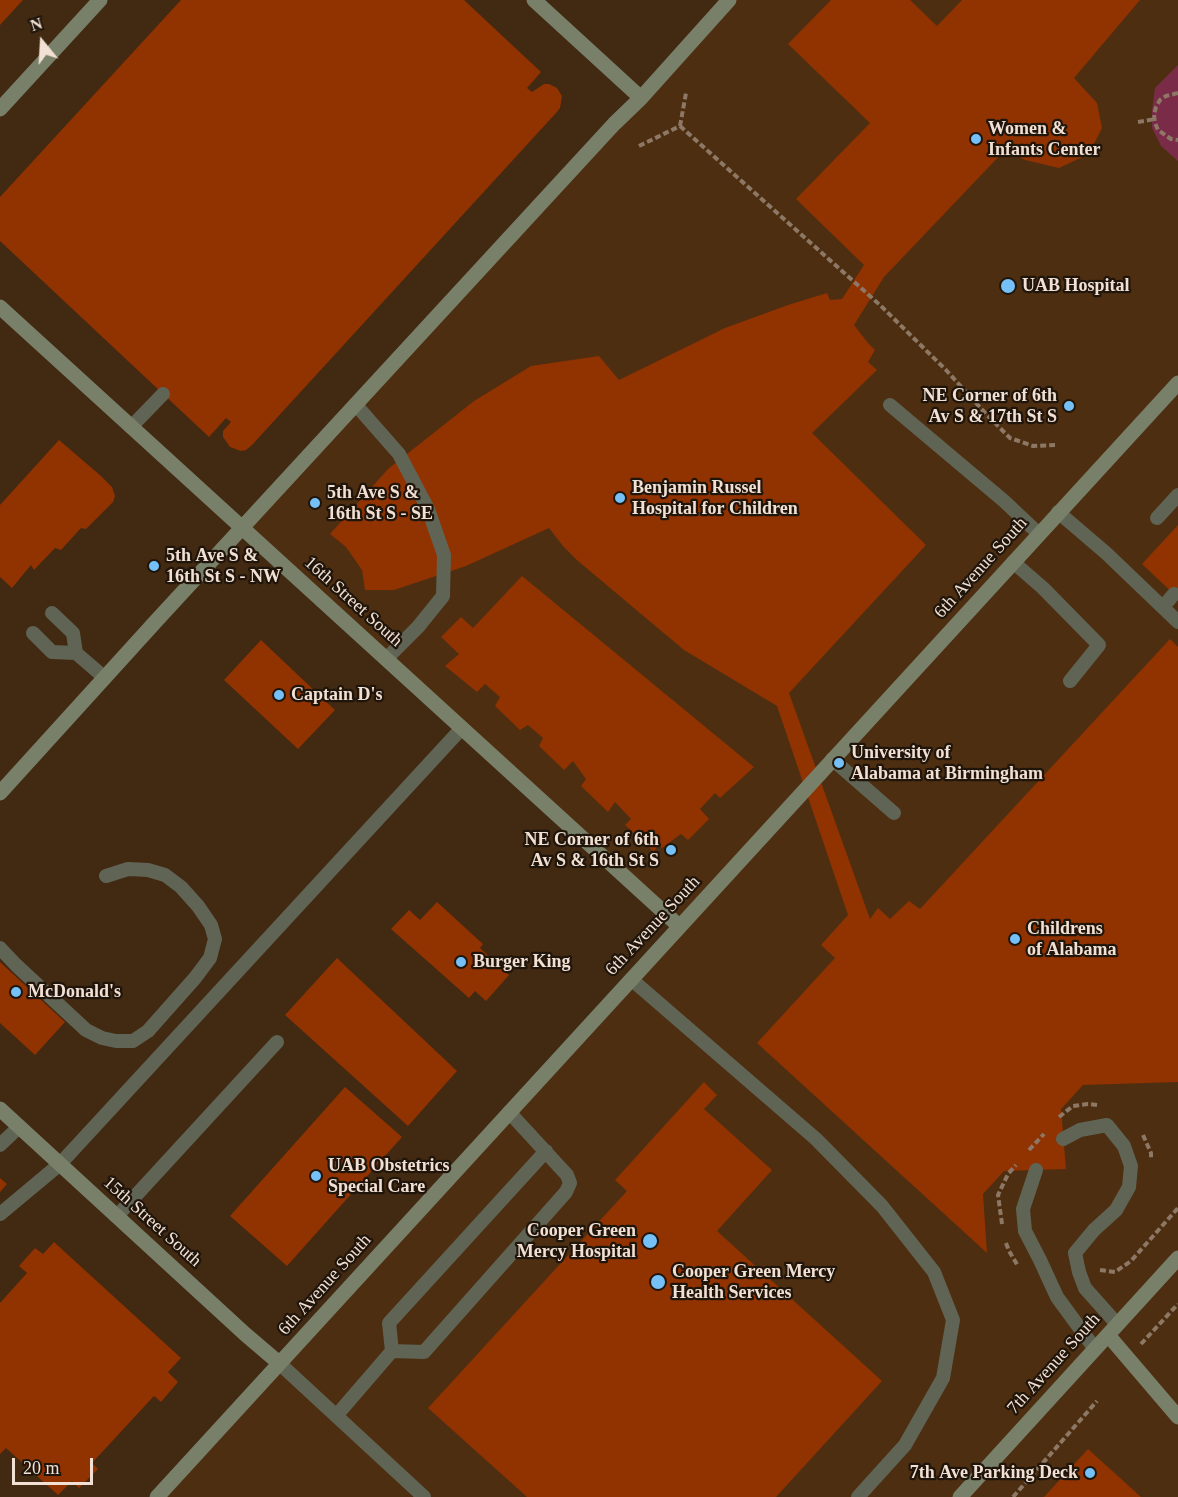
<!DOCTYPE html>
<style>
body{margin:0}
#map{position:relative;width:1178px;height:1497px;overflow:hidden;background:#422912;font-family:Georgia,serif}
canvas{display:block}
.north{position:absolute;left:12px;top:12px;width:60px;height:60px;-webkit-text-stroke:4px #20150b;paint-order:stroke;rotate:342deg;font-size:16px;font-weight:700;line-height:24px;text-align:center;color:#f1e0d3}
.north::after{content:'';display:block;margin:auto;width:21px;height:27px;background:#f1e0d3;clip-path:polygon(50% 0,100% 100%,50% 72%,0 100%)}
.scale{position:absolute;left:12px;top:1458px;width:81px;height:27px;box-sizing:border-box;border:3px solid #f1e0d3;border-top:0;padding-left:8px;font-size:18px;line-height:21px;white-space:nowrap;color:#f1e0d3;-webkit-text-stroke:4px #20150b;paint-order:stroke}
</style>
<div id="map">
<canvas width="1178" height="1497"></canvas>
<div class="north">N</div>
<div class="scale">20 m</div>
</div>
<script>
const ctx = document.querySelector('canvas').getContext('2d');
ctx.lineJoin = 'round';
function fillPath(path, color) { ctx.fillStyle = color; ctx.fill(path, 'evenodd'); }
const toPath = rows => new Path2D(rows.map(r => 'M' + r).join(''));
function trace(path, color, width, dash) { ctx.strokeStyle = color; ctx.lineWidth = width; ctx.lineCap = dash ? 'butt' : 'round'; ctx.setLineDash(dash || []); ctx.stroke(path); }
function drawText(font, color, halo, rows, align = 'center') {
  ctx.font = font + ' Georgia,serif'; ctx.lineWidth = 4.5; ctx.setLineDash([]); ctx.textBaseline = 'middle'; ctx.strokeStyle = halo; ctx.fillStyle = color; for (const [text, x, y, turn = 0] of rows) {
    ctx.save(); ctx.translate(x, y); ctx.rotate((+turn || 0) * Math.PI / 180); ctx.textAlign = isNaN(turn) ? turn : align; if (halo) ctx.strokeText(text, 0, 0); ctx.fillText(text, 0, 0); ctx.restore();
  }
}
const built = toPath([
 [732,0,1178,0,1178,1497,157,1497,679,926,242,528]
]);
const green = toPath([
 [1178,65,1178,161,1161,146,1152,128,1152,110,1155,88]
]);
const building = toPath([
 [0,0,23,0,0,25],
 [181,0,464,0,541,72,527,88,532,92,544,84,549,84,557,88,562,96,560,108,556,113,252,445,246,450,241,451,230,447,223,437,223,431,231,422,226,418,209,437,0,241,0,197],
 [831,0,910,0,937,26,962,0,1140,0,1074,78,1097,103,1102,128,1089,154,1059,168,1025,160,1005,150,884,277,854,325,868,343,875,350,868,362,877,370,812,433,926,545,789,693,870,919,878,908,890,919,909,901,920,909,1170,639,1178,647,1178,1082,1083,1085,1061,1109,1066,1169,1004,1171,983,1194,987,1253,757,1043,835,958,821,945,848,915,777,706,684,650,578,561,563,546,549,528,466,566,394,590,365,590,362,570,346,547,330,534,388,469,474,401,531,366,599,356,619,380,725,328,788,305,827,293,830,300,842,299,864,265,796,199,870,123,788,44],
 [59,440,101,476,112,487,115,496,113,502,86,529,81,528,61,550,55,548,34,570,31,565,12,588,0,577,0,505],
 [1178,525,1178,598,1142,564],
 [522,576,754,767,720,798,715,793,700,809,709,819,688,840,681,834,662,848,658,844,654,852,625,825,631,819,615,802,608,812,581,786,586,779,573,761,564,770,539,746,543,738,528,725,520,730,495,706,500,697,485,684,477,692,445,666,459,654,441,637,461,617,473,628],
 [261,640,335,710,298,749,224,680],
 [437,902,483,944,480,948,509,975,486,1001,475,991,469,998,391,929,409,910,420,920],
 [337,958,457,1071,408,1126,285,1015],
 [0,962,65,1022,35,1055,0,1023],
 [704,1082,717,1095,704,1109,772,1170,717,1231,882,1381,776,1497,527,1497,428,1408,627,1191,615,1180],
 [345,1087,402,1137,287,1266,230,1216],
 [0,1178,7,1184,0,1192],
 [54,1242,181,1358,168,1372,178,1382,161,1402,154,1396,92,1463,98,1469,79,1488,72,1481,58,1495,6,1448,0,1454,0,1303,27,1273,19,1266,35,1248,43,1254],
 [1088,1449,1141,1497,1044,1497]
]);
const path = toPath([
 [1178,93,1166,96,1160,100,1156,107,1154,115,1155,123,1158,130,1171,139,1178,140],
 [1138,122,1155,119],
 [680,126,881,306,946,370,987,415,1010,438,1033,446,1055,445],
 [680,126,686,93],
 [639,146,680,126],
 [1059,1117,1073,1106,1088,1104,1098,1105],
 [1143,1135,1151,1153,1151,1158],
 [1029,1150,1044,1134],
 [1002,1224,998,1195,1008,1174,1016,1165],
 [1006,1243,1009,1251,1018,1266],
 [1100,1270,1115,1272,1131,1261,1178,1208],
 [1141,1344,1178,1304],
 [1013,1497,1097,1401]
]);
const lane = toPath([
 [356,405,399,454,428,509,444,555,443,596,418,627,386,659],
 [890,405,1004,501,1039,534],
 [131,427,163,394],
 [1058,512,1106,553,1178,622],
 [1157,518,1178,495],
 [1013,562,1043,588,1099,645,1070,681],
 [1163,607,1174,594],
 [52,613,73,633,76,653],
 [33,633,52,652,76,653,105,678],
 [832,759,894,813],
 [0,948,16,965,86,1030,102,1038,116,1041,133,1041,148,1031,195,978,210,958,215,939,211,925,198,906,181,887,165,875,148,870,128,869,106,876],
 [631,979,816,1139,882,1206,934,1272,953,1320,943,1378,905,1445,858,1497],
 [1063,1139,1080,1130,1107,1125,1124,1146,1131,1166,1129,1187,1116,1210,1094,1230,1075,1253,1079,1272,1085,1288,1117,1324],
 [0,1145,19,1127],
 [1036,1170,1023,1209,1025,1231,1040,1260,1057,1297,1095,1349],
 [0,1214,60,1164,462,728],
 [117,1216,277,1042],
 [392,1351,424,1352,566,1192,570,1183,567,1175,509,1112],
 [279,1363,424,1497],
 [336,1416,392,1351,389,1323,546,1151]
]);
const secondary = toPath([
 [534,0,641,98],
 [0,109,100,0],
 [0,307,679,926],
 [0,793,157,620,614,124,641,98,729,0],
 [0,1109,245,1334,279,1363],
 [1108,1335,1178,1417],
 [157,1497,1178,383],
 [960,1497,1178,1258]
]);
const markers = [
 [976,139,6,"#75c0f6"],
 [1008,286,8,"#75c0f6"],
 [1069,406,6,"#75c0f6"],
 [620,498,6,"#75c0f6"],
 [315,503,6,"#75c0f6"],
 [154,566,6,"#75c0f6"],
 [279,695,6,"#75c0f6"],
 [839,763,6,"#75c0f6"],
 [671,850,6,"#75c0f6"],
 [1015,939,6,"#75c0f6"],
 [461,962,6,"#75c0f6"],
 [16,992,6,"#75c0f6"],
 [316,1176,6,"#75c0f6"],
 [650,1241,8,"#75c0f6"],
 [658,1282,8,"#75c0f6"],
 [1090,1473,6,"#75c0f6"]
];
const poiNames = [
 ["Women &",988,129],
 ["Infants Center",988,150],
 ["UAB Hospital",1022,286],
 ["NE Corner of 6th",1057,396,"right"],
 ["Av S & 17th St S",1057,417,"right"],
 ["Benjamin Russel",632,488],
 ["Hospital for Children",632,509],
 ["5th Ave S &",327,493],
 ["16th St S - SE",327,514],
 ["5th Ave S &",166,556],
 ["16th St S - NW",166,577],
 ["Captain D's",291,695],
 ["University of",851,753],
 ["Alabama at Birmingham",851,774],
 ["NE Corner of 6th",659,840,"right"],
 ["Av S & 16th St S",659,861,"right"],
 ["Childrens",1027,929],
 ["of Alabama",1027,950],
 ["Burger King",473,962],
 ["McDonald's",28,992],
 ["UAB Obstetrics",328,1166],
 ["Special Care",328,1187],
 ["Cooper Green",636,1231,"right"],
 ["Mercy Hospital",636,1252,"right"],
 ["Cooper Green Mercy",672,1272],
 ["Health Services",672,1293],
 ["7th Ave Parking Deck",1078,1473,"right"]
];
const streetNames = [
 ["6th Avenue South",981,568,-48],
 ["16th Street South",353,602,42],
 ["6th Avenue South",653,926,-47],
 ["15th Street South",152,1222,42],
 ["6th Avenue South",325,1285,-48],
 ["7th Avenue South",1054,1364,-48]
];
fillPath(built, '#4d2e11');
fillPath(green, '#792b47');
fillPath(building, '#913201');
trace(path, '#8d7865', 4, [6, 3]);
trace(lane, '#5f6455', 14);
trace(secondary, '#798069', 15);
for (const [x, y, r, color] of markers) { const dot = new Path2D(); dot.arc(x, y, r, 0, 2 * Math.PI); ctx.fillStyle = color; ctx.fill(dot); trace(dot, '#20150b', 2); }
drawText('bold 18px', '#f1e0d3', '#20150b', poiNames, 'left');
drawText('18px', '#f1e0d3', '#20150b', streetNames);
</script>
